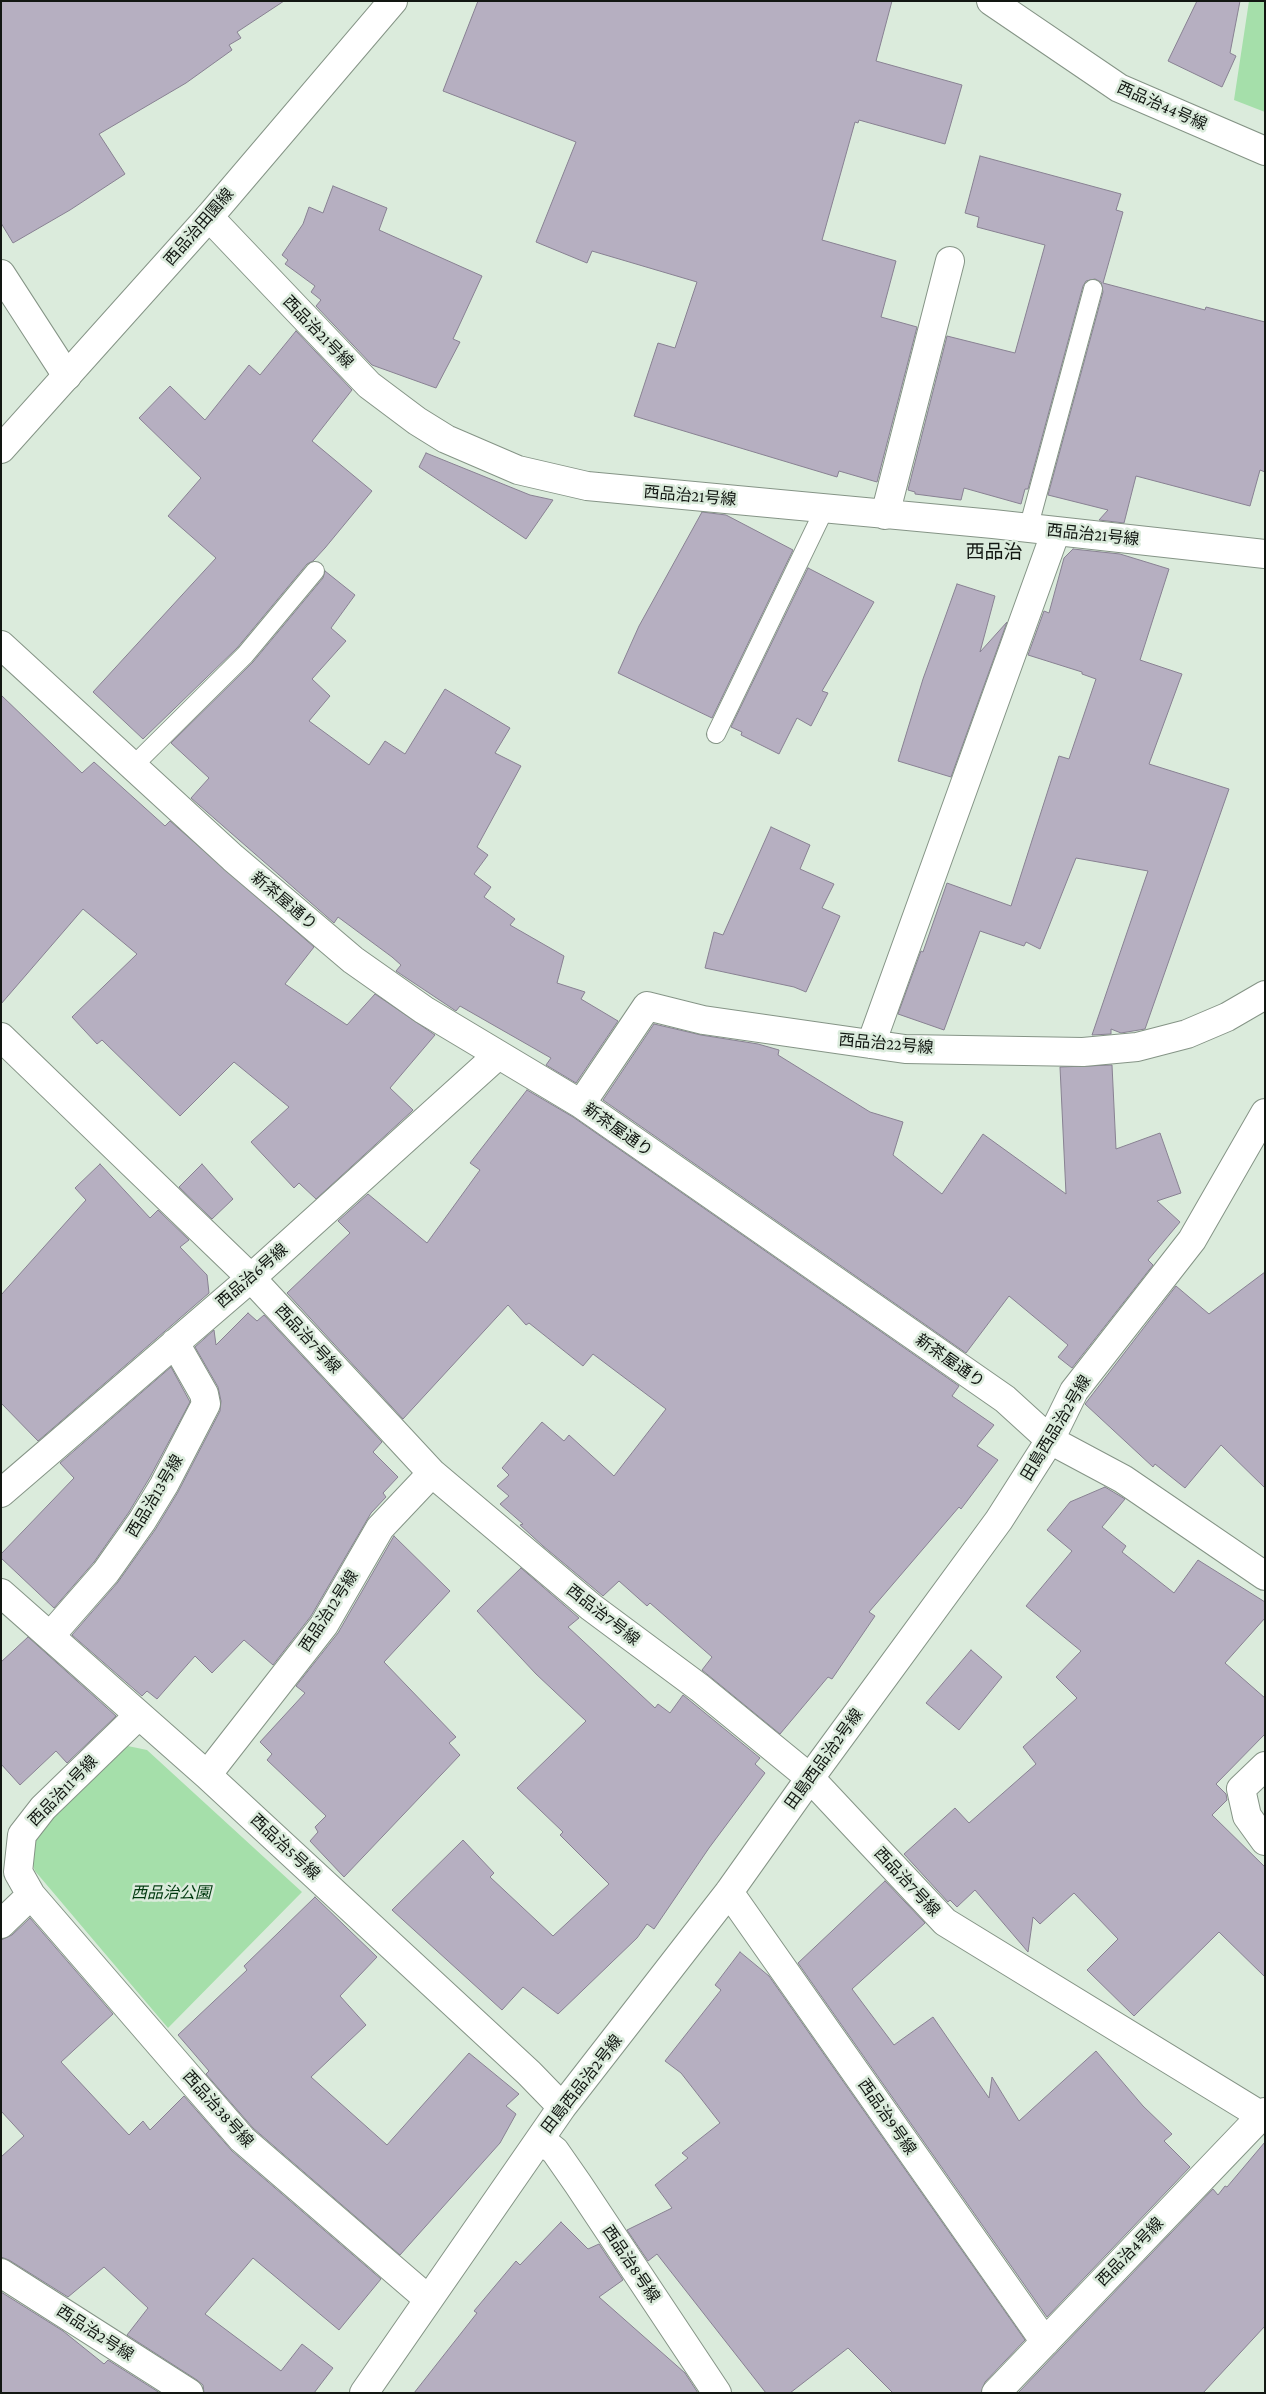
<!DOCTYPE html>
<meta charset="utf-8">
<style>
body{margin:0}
#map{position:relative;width:1266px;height:2394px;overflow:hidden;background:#dbebdc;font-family:"Crimson Pro",serif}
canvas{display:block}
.frame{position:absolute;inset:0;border:2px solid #121712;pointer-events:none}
</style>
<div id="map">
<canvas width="1266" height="2394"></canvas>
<div class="frame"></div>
</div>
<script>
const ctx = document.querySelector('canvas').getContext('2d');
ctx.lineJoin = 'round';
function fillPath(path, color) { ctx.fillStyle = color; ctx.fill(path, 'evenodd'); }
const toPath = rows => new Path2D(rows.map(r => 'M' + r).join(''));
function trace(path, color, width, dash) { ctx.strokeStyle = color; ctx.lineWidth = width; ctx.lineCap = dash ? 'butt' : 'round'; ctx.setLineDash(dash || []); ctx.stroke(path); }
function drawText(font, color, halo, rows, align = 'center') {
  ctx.font = font + ' "Crimson Pro","Noto Sans JP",serif'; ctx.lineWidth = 5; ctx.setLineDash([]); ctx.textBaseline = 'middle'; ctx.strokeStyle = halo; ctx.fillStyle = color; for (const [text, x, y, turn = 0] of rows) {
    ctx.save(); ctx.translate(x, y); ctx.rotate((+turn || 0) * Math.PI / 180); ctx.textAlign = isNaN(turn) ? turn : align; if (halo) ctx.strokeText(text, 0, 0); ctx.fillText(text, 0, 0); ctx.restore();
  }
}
const green = toPath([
 [1249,1,1265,1,1265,112,1234,100],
 [123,1745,147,1750,302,1892,168,2028,35,1871,29,1854,43,1823]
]);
const building = toPath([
 [1,1,284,1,237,32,241,38,229,45,232,50,186,83,99,134,125,174,70,210,13,243,1,223,1,1],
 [478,1,892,1,876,61,962,85,945,144,859,120,858,123,855,122,822,240,896,261,881,317,917,327,877,482,839,471,837,477,634,416,658,343,675,348,697,282,592,251,587,263,536,242,576,142,443,91,478,1],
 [1197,1,1240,1,1230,53,1236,56,1222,87,1168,61,1197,1],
 [980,156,1121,194,1116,210,1123,212,1103,283,1205,310,1206,307,1265,322,1265,472,1260,470,1250,506,1136,476,1124,523,1099,520,1108,510,1048,495,1103,292,1101,282,1095,279,1086,281,1083,286,1028,489,1025,489,1021,504,964,488,961,500,915,494,915,492,908,490,947,336,1015,353,1045,245,977,227,979,217,965,213,980,156],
 [333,186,387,208,379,230,482,276,453,339,460,342,436,388,372,365,316,306,321,300,311,292,315,286,285,264,288,260,282,255,303,224,309,207,323,213,333,186],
 [296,331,352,390,312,441,372,491,325,548,313,561,307,564,237,648,143,739,93,692,216,558,168,516,201,478,139,418,170,386,205,420,249,365,260,375,296,331],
 [426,453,530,495,553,500,526,539,419,467,426,453],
 [702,512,726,515,793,550,712,718,618,673,639,626,702,512],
 [1073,549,1120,554,1169,569,1140,660,1182,674,1149,764,1229,789,1145,1029,1121,1033,1111,1029,1111,1034,1092,1035,1148,871,1076,858,1040,949,1026,942,1024,946,980,931,944,1030,898,1014,921,951,923,952,947,883,1011,906,1059,756,1069,759,1096,679,1082,674,1082,672,1028,655,1044,611,1049,613,1064,558,1073,549],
 [808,568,874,602,822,691,828,693,811,726,797,718,779,754,741,735,742,732,731,727,808,568],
 [325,571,355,595,331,628,346,641,312,679,330,696,309,721,369,765,385,741,405,754,445,689,510,728,495,753,521,766,477,847,488,855,474,874,491,887,484,897,515,919,510,925,564,956,557,983,585,992,581,999,618,1021,576,1083,546,1065,551,1058,460,1006,456,1011,396,971,401,965,392,957,338,917,334,923,191,798,209,778,171,743,253,662,323,578,325,571],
 [957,584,995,596,980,652,1007,622,951,777,898,761,923,679,957,584],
 [1,695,82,773,94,762,165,826,170,821,314,947,285,984,347,1025,375,994,435,1035,390,1088,413,1110,411,1112,316,1199,299,1183,294,1188,251,1142,289,1107,234,1062,180,1116,102,1040,97,1044,72,1017,137,954,83,909,1,1004,1,695],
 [771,827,810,845,800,869,834,884,822,908,840,916,806,992,794,987,705,968,714,932,723,935,771,827],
 [654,1024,701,1035,758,1044,779,1050,778,1055,870,1112,903,1122,893,1155,942,1194,983,1134,1066,1194,1060,1067,1112,1065,1116,1149,1160,1133,1181,1193,1157,1201,1180,1222,1148,1260,1153,1265,1072,1368,1058,1357,1068,1345,1009,1296,966,1353,603,1100,654,1024],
 [527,1090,573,1117,959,1386,952,1396,994,1425,977,1446,998,1460,961,1509,959,1507,869,1612,875,1616,832,1679,828,1677,780,1734,702,1670,712,1657,650,1603,647,1606,619,1581,603,1596,543,1546,520,1525,523,1524,500,1504,509,1496,497,1486,509,1475,502,1468,542,1422,564,1441,569,1435,614,1476,666,1409,593,1354,583,1366,529,1323,526,1325,508,1305,403,1419,287,1293,350,1233,338,1221,368,1194,427,1243,480,1170,470,1163,527,1090],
 [100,1164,150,1218,158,1210,189,1240,180,1247,207,1275,209,1293,38,1441,1,1403,1,1295,86,1200,75,1188,100,1164],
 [202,1164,233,1199,212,1219,179,1187,202,1164],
 [1265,1272,1265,1488,1221,1445,1185,1488,1155,1464,1153,1467,1085,1404,1176,1286,1209,1314,1265,1272],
 [248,1313,257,1321,264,1315,382,1442,373,1452,398,1477,383,1493,386,1497,371,1513,311,1616,273,1665,244,1640,212,1673,195,1656,157,1699,147,1691,142,1696,72,1635,118,1582,155,1530,178,1492,220,1411,221,1401,218,1387,195,1347,214,1330,216,1345,248,1313],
 [171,1367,190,1402,150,1477,129,1512,94,1562,54,1608,1,1558,1,1554,74,1478,60,1463,171,1367],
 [1105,1487,1125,1499,1102,1527,1126,1546,1122,1552,1174,1593,1198,1560,1265,1602,1265,1618,1225,1663,1265,1698,1265,1734,1216,1784,1226,1794,1227,1800,1212,1815,1265,1867,1265,1977,1219,1932,1134,2016,1087,1970,1118,1939,1074,1893,1040,1924,1033,1917,1028,1952,975,1890,957,1907,950,1900,948,1902,904,1854,955,1808,969,1823,1036,1764,1023,1747,1077,1698,1056,1677,1081,1651,1026,1606,1072,1551,1047,1530,1070,1502,1105,1487],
 [394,1536,450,1591,384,1662,456,1737,449,1743,460,1755,344,1877,310,1841,318,1832,315,1827,326,1816,267,1760,272,1754,260,1742,305,1693,296,1686,338,1633,394,1536],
 [521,1568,579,1618,568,1627,655,1708,658,1704,670,1713,683,1695,760,1758,755,1764,765,1773,709,1848,654,1929,647,1924,637,1938,558,2014,523,1987,502,2010,392,1910,463,1840,494,1873,490,1877,553,1936,609,1884,560,1835,563,1832,517,1788,586,1721,536,1674,477,1611,521,1568],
 [28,1637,116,1716,67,1763,56,1751,20,1785,1,1764,1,1662,28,1637],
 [971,1650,1002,1677,959,1730,926,1703,971,1650],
 [885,1881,925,1923,852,1989,894,2045,933,2017,989,2098,992,2077,1019,2121,1096,2051,1143,2106,1172,2134,1164,2141,1190,2167,1047,2317,798,1963,885,1881],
 [315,1897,377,1957,340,1996,366,2025,311,2077,387,2145,469,2053,519,2094,506,2106,516,2114,500,2143,400,2255,253,2128,206,2074,209,2071,178,2035,247,1970,244,1966,315,1897],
 [30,1918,113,2014,61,2062,129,2135,143,2121,150,2130,184,2096,232,2151,381,2279,339,2330,253,2258,205,2314,281,2371,302,2344,333,2368,314,2393,204,2393,203,2385,197,2380,127,2335,148,2308,104,2267,68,2297,9,2260,1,2257,1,2157,24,2136,1,2111,1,1940,12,1935,30,1918],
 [740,1952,769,1976,1025,2340,985,2382,981,2393,893,2393,848,2348,790,2393,766,2393,657,2254,648,2261,627,2230,672,2208,655,2185,688,2158,682,2153,720,2123,681,2073,665,2061,721,1990,715,1985,740,1952],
 [1265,2142,1265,2326,1203,2393,1018,2393,1213,2189,1218,2195,1225,2186,1227,2187,1265,2142],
 [561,2222,588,2249,599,2244,623,2280,599,2297,685,2373,698,2393,414,2393,477,2313,474,2311,516,2261,520,2265,561,2222],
 [1,2292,63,2331,104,2364,108,2360,160,2393,1,2393,1,2292]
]);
const service = toPath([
 [1028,529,1093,289],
 [716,734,825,508],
 [133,766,245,655,315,571]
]);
const minor = toPath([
 [991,1,1119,88,1265,151],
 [209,217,369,385,417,421,446,439,518,470,587,486,993,524,1265,554],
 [1,274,67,376],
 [885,515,950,261],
 [1,645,233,858,353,960,424,1010,581,1104,1005,1399,1050,1440,1123,1479,1265,1576],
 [1,1037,251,1278,432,1473,591,1607,700,1688,810,1778,945,1922,1265,2118],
 [871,1044,1056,531],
 [581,1104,647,1006,703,1020,905,1049,1083,1052,1137,1047,1187,1034,1227,1017,1265,995],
 [1,1493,251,1278,498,1055],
 [1,1593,207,1775,529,2073,562,2107],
 [51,1635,106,1572,142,1521,164,1485,206,1404,204,1394,175,1343],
 [1265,1766,1241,1789,1247,1816,1265,1841],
 [207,1775,324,1625,380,1528,432,1473],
 [729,1892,1045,2342],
 [31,1895,242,2139,428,2299],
 [1,1924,31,1895,18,1872,22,1835,43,1808,138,1716],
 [540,2139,555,2151,578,2184,717,2393],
 [1,2273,189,2393],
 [364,2393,562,2107,729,1892,810,1778,999,1520,1050,1440,1074,1391,1192,1240,1265,1113],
 [996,2393,1265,2112]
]);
const tertiary = toPath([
 [1,449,209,217,393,1]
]);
const streetNames = [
 ["西品治44号線",1162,106,24],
 ["西品治田園線",199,227,-49],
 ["西品治21号線",318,332,46],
 ["西品治21号線",690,496,5],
 ["西品治21号線",1093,535,6],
 ["新茶屋通り",284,901,40],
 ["西品治22号線",886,1044,5],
 ["新茶屋通り",618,1130,35],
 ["西品治6号線",252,1276,-41],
 ["西品治7号線",308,1339,47],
 ["新茶屋通り",950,1361,35],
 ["田島西品治2号線",1056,1428,-59],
 ["西品治13号線",155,1496,-59],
 ["西品治12号線",329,1611,-57],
 ["西品治7号線",603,1615,38],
 ["田島西品治2号線",824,1759,-54],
 ["西品治11号線",63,1791,-46],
 ["西品治5号線",285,1847,43],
 ["西品治7号線",907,1882,47],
 ["田島西品治2号線",582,2084,-52],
 ["西品治38号線",218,2109,48],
 ["西品治9号線",887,2117,55],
 ["西品治4号線",1130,2252,-46],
 ["西品治8号線",631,2264,56],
 ["西品治2号線",95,2333,33]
];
const parkNames = [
 ["西品治公園",171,1893]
];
const quarterNames = [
 ["西品治",994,552]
];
fillPath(green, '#a5dfaa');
fillPath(building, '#b6afc1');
trace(building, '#888192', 1);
trace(service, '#859486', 20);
trace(minor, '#859486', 30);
trace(tertiary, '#859486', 30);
trace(service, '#fff', 18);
trace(minor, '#fff', 28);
trace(tertiary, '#fff', 28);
drawText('16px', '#121712', '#dbebdc', streetNames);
drawText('italic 16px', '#00390f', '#dbebdc', parkNames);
drawText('19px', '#121712', '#dbebdc', quarterNames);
</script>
